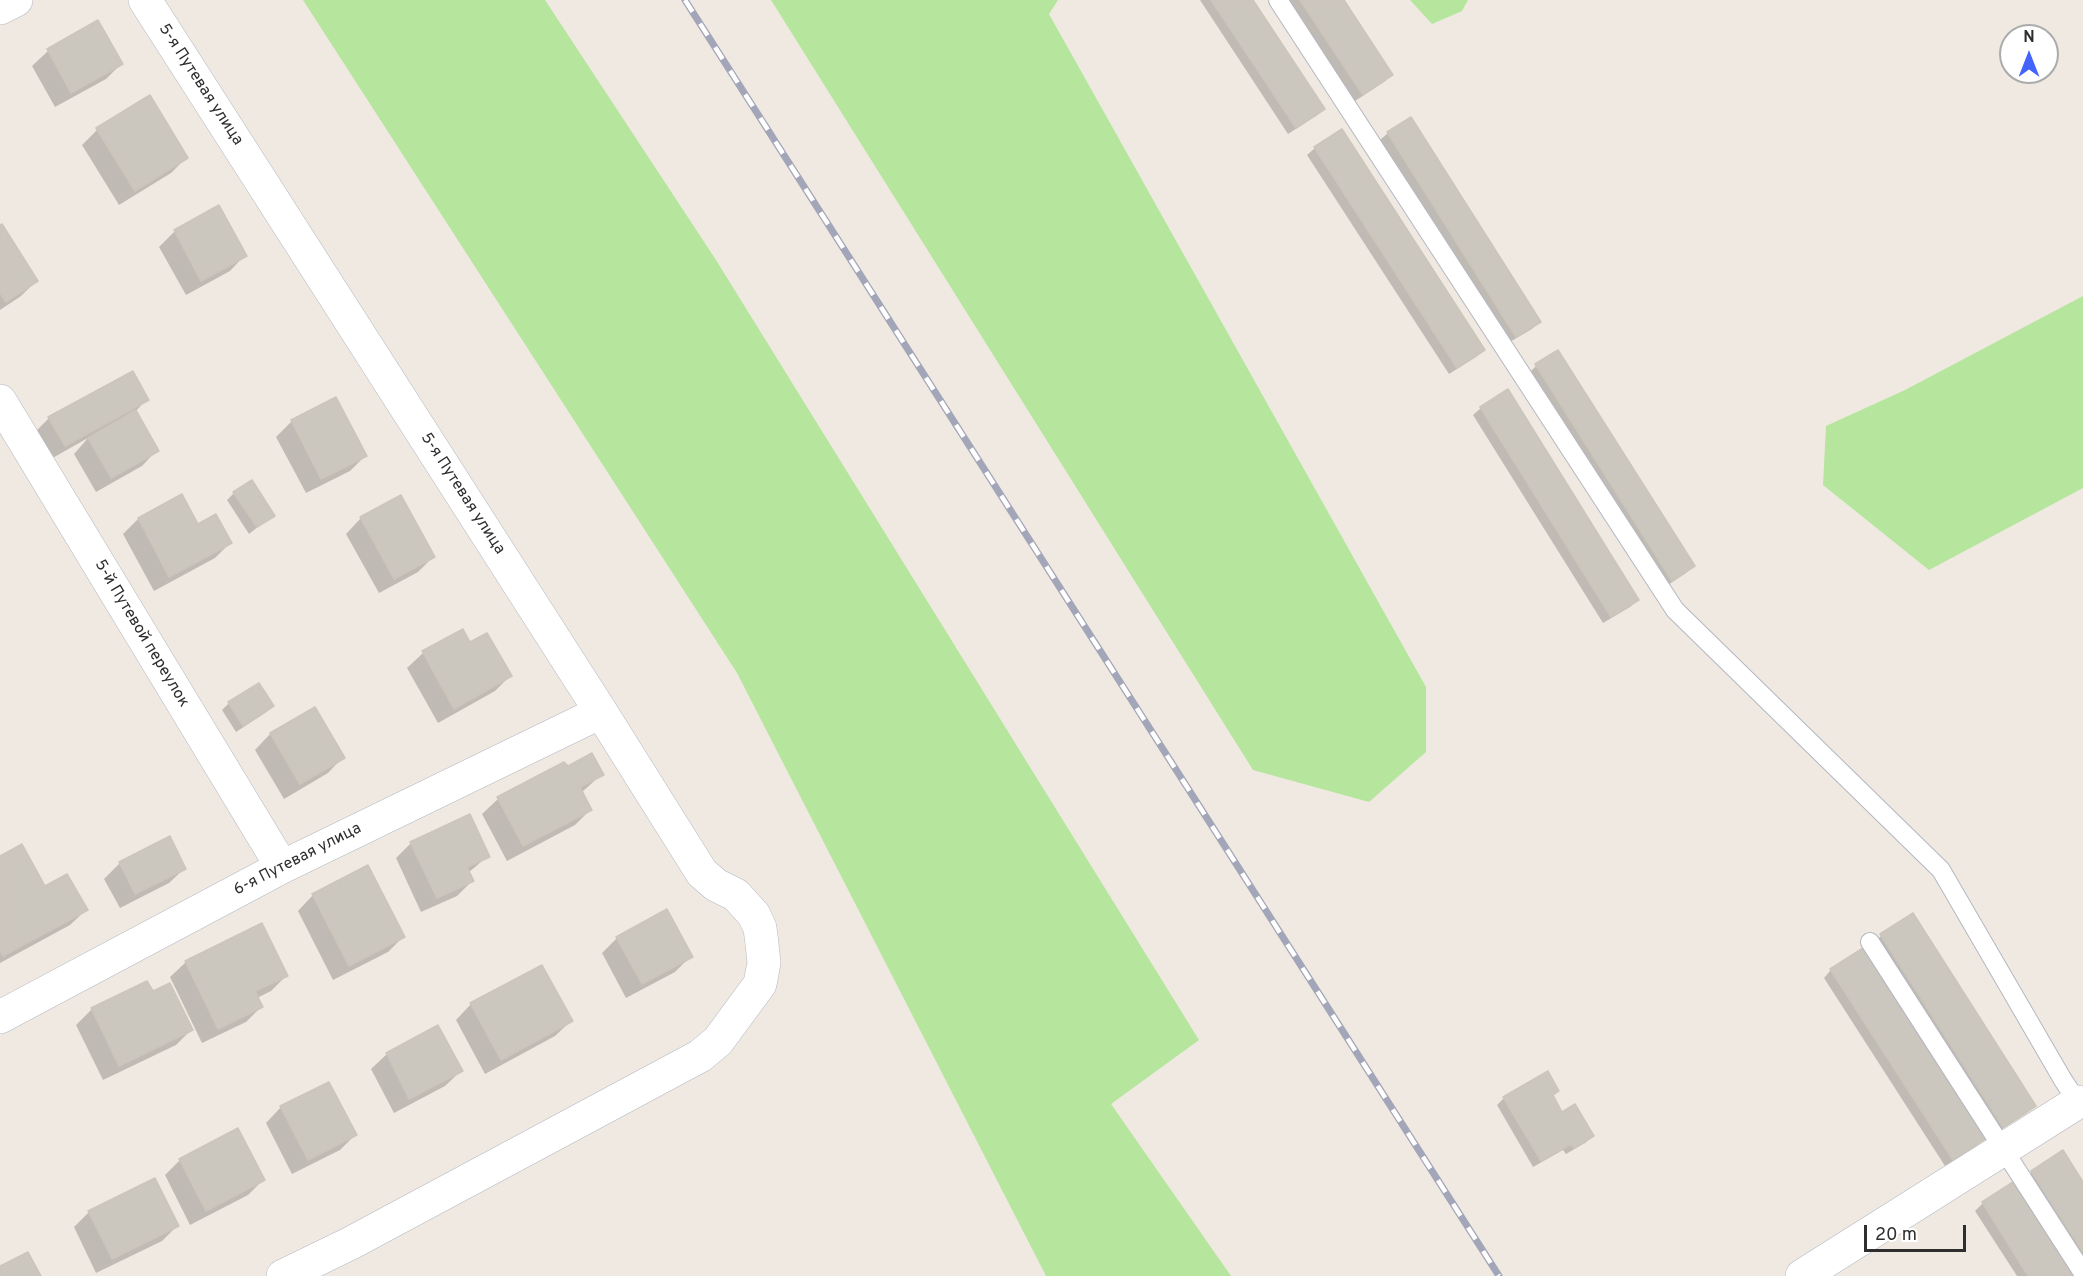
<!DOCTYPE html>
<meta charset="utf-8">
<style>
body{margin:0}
#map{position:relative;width:2083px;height:1276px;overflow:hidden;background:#efe9e1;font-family:Overpass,sans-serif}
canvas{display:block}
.north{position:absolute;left:1999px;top:24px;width:60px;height:60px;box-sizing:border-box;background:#fff;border:2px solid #ababab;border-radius:50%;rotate:0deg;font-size:16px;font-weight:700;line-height:24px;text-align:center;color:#2e2e2e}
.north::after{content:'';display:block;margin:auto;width:21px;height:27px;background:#4264fb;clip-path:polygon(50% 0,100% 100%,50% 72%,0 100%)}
.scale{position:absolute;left:1864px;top:1225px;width:102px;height:27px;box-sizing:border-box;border:3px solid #2e2e2e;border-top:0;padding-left:8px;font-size:18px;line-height:21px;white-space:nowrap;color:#2e2e2e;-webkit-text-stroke:4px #fff;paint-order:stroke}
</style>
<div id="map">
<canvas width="2083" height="1276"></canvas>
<div class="north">N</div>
<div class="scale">20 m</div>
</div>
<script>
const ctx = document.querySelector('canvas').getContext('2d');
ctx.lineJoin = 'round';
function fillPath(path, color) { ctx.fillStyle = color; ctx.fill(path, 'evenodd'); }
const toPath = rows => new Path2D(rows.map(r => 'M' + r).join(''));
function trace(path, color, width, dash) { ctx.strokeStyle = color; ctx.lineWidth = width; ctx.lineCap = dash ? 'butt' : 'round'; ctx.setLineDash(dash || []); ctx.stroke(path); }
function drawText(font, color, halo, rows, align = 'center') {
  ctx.font = font + ' Overpass,sans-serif'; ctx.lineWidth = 6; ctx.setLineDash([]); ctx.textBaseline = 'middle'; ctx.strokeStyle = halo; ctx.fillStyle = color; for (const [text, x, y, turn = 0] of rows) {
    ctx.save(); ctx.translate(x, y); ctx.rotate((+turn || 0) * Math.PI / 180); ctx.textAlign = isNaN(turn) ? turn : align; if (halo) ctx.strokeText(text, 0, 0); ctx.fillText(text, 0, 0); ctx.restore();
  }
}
const green = toPath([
 [303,0,545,0,716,260,1199,1040,1111,1104,1231,1276,1046,1276,737,673],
 [771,0,1058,0,1049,14,1426,687,1426,752,1369,802,1253,770],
 [1410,0,1468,0,1462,11,1432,24],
 [2083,296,2083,488,1929,570,1823,485,1826,426,1905,390]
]);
const shadow = toPath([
 [1200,0,1251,0,1323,109,1316,116,1288,134],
 [1288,0,1342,0,1391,75,1384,82,1355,101],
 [98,22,121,64,106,79,55,107,32,66,48,51],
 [97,130,186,158,171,173,119,205,82,145],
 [1388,133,1539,321,1532,329,1508,343,1380,140],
 [1315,148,1483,350,1476,357,1449,374,1307,155],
 [219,207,245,255,230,271,186,295,159,247,175,231],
 [0,227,36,281,21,296,0,310],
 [1536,366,1693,566,1686,573,1665,587,1529,373],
 [1507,391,1637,600,1630,607,1603,623,1473,415,1481,408],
 [147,399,135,412,157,450,142,466,96,492,74,454,88,438,49,460,34,433,49,418],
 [335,399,365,456,350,471,306,493,276,437,292,421],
 [234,493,273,515,249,534,227,500],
 [181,496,197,526,230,543,215,558,154,591,123,534,138,519],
 [361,518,433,557,418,572,379,593,346,534],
 [462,631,470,644,510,676,495,691,438,723,407,668,423,653],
 [229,703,272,706,265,713,236,732,222,710],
 [315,709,343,757,328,773,284,799,255,750,270,734],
 [563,764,567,768,602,774,581,793,590,810,575,825,507,861,482,814,498,799],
 [169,838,185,868,169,883,120,908,104,879,120,863],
 [411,843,488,856,468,873,472,881,457,896,421,912,396,858],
 [0,858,44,888,86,910,70,925,0,963],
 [313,895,403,937,388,952,333,980,298,911],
 [1912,915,2034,1105,2027,1113,1996,1133,1874,943,1881,936],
 [617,938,691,956,675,972,626,998,602,953],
 [186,962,286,976,271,991,257,998,261,1007,246,1022,202,1043,170,977],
 [1831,970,1983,1139,1976,1146,1945,1166,1824,978],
 [147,982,152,993,191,1030,176,1045,103,1080,76,1025,91,1010],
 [471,1004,571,1021,555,1036,485,1074,456,1020],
 [387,1054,461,1071,445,1086,394,1113,371,1069],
 [1552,1096,1562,1114,1593,1136,1585,1143,1566,1154,1563,1150,1533,1167,1497,1105,1504,1098],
 [281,1107,355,1135,340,1150,292,1174,266,1123],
 [180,1160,263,1180,248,1195,190,1225,165,1175],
 [2032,1172,2083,1185,2083,1270,2025,1179],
 [2013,1184,2071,1276,2017,1276,1975,1211,1983,1203],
 [89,1212,177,1226,162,1241,96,1273,74,1227]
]);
const building = toPath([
 [1211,0,1253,0,1325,109,1296,128,1211,0],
 [1300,0,1344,0,1393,75,1363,95,1300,0],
 [98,20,123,64,71,93,47,49,98,20],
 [150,95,188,158,135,191,96,128,150,95],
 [1411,117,1541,322,1516,337,1387,132,1411,117],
 [1342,129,1485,350,1457,368,1314,147,1342,129],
 [219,205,247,256,201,281,174,230,219,205],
 [2,224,38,281,6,302,0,293,0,225,2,224],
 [1558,350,1695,566,1672,581,1535,364,1558,350],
 [133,371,149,400,65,446,48,417,133,371],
 [1508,389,1639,600,1611,617,1480,407,1508,389],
 [336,397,367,456,321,479,291,420,336,397],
 [136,410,159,451,111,478,88,438,136,410],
 [252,480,275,516,257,527,233,492,252,480],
 [182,494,198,524,216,514,232,543,169,577,138,518,182,494],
 [401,495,435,557,394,579,360,517,401,495],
 [463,629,470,642,487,633,512,676,454,709,422,651,463,629],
 [259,683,274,706,243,726,228,702,259,683],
 [315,707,345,758,300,784,270,733,315,707],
 [592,753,604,775,580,787,592,810,523,846,497,797,564,762,568,766,592,753],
 [470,814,490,857,467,867,474,881,437,898,410,842,470,814],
 [170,836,186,869,135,894,119,862,170,836],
 [22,844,45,886,67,874,88,910,3,956,0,950,0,856,22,844],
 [368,865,405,937,349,966,312,894,368,865],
 [667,909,693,957,642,984,616,937,667,909],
 [1913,913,2036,1106,2003,1127,1880,934,1913,913],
 [262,923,288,976,255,991,263,1007,218,1029,185,961,262,923],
 [1863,948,1985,1139,1953,1160,1830,969,1863,948],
 [542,965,573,1021,501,1060,470,1003,542,965],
 [147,981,153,991,170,983,193,1030,119,1066,91,1008,147,981],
 [438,1025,463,1071,409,1099,386,1053,438,1025],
 [1548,1071,1559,1091,1553,1095,1562,1112,1575,1104,1594,1136,1574,1148,1571,1144,1541,1161,1503,1097,1548,1071],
 [329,1082,357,1135,308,1160,280,1106,329,1082],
 [238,1128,265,1180,206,1211,179,1159,238,1128],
 [2063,1150,2083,1182,2083,1252,2031,1171,2063,1150],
 [155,1178,179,1226,112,1259,88,1211,155,1178],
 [2013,1182,2073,1276,2028,1276,1982,1202,2013,1182],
 [28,1252,41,1276,0,1276,0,1266,28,1252]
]);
const lane = toPath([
 [1278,0,1675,610,1941,870,2063,1080,2082,1109],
 [1870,942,2083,1273]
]);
const street = toPath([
 [145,0,601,712,702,873,716,885,736,895,754,915,760,928,762,944,764,963,760,984,718,1041,700,1056,351,1243,283,1276],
 [0,8,16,0],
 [0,401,282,867],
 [0,1017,282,867,601,712],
 [1802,1276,2078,1102]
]);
const rail = toPath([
 [685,0,1499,1276]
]);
const streetNames = [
 ["5-я Путевая улица",200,85,57],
 ["5-я Путевая улица",462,494,57],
 ["5-й Путевой переулок",141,634,59],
 ["6-я Путевая улица",298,860,-27]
];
fillPath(green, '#b6e59e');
fillPath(shadow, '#0003');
fillPath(building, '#cbc7bf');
trace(building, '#cbc5ba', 1.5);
trace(lane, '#b4b7c1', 20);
trace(street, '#b4b7c1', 34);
trace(lane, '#fff', 18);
trace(street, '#fff', 33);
trace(rail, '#a3a6b8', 7);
trace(rail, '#fff', 4.5, [14]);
drawText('16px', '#2e2e2e', '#fff', streetNames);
</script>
